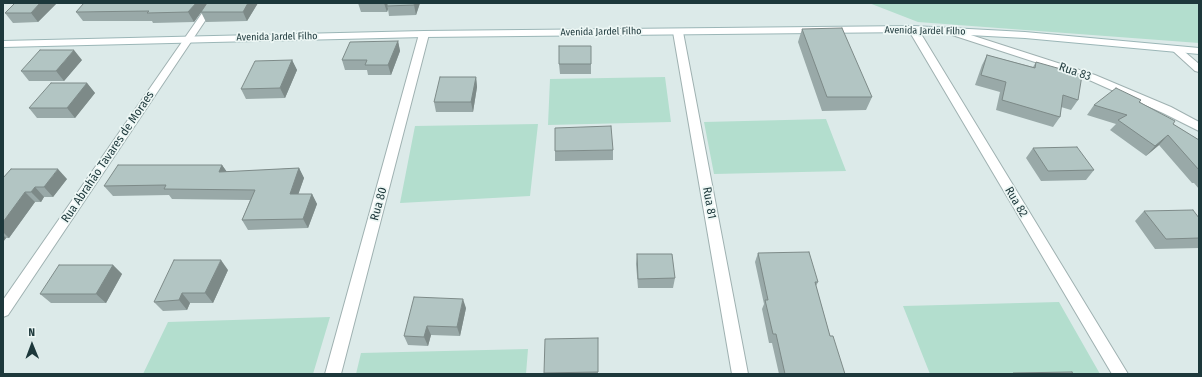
<!DOCTYPE html>
<meta charset="utf-8">
<style>
body{margin:0}
#map{position:relative;width:1202px;height:377px;overflow:hidden;background:#dceae9;font-family:"Fira Sans Condensed",sans-serif}
canvas{display:block}
.frame{position:absolute;inset:0;border:4px solid #1d383b;pointer-events:none}
.north{position:absolute;left:12px;top:325px;width:40px;height:40px;-webkit-text-stroke:3px #edf7f5;paint-order:stroke;rotate:359deg;font-size:11px;font-weight:700;line-height:16px;text-align:center;color:#1d383b}
.north::after{content:'';display:block;margin:auto;width:14px;height:18px;background:#1d383b;clip-path:polygon(50% 0,100% 100%,50% 72%,0 100%)}
</style>
<div id="map">
<canvas width="1202" height="377"></canvas>
<div class="frame"></div>
<div class="north">N</div>
</div>
<script>
const ctx = document.querySelector('canvas').getContext('2d');
ctx.lineJoin = 'round';
function fillPath(path, color) { ctx.fillStyle = color; ctx.fill(path, 'evenodd'); }
const toPath = rows => new Path2D(rows.map(r => 'M' + r).join(''));
function trace(path, color, width, dash) { ctx.strokeStyle = color; ctx.lineWidth = width; ctx.lineCap = dash ? 'butt' : 'round'; ctx.setLineDash(dash || []); ctx.stroke(path); }
function drawText(font, color, halo, rows, align = 'center') {
  ctx.font = font + ' "Fira Sans Condensed",sans-serif'; ctx.lineWidth = 3.5; ctx.setLineDash([]); ctx.textBaseline = 'middle'; ctx.strokeStyle = halo; ctx.fillStyle = color; for (const [text, x, y, turn = 0] of rows) {
    ctx.save(); ctx.translate(x, y); ctx.rotate((+turn || 0) * Math.PI / 180); ctx.textAlign = isNaN(turn) ? turn : align; if (halo) ctx.strokeText(text, 0, 0); ctx.fillText(text, 0, 0); ctx.restore();
  }
}
const green = toPath([
 [869,3,1199,3,1199,43,918,22],
 [665,77,671,122,548,125,550,79],
 [826,119,846,171,714,174,704,122],
 [538,124,530,196,400,203,415,126],
 [1059,302,1100,374,930,374,903,306],
 [330,317,313,374,143,374,168,322],
 [528,349,526,374,356,374,361,353]
]);
const minor = toPath([
 [209,3,217,3,8,315,3,317,3,300,209,3],
 [913,26,918,29,1128,374,1112,374,908,29,913,26],
 [946,27,1095,75,1171,107,1199,122,1199,131,1163,113,1087,79,943,32,941,30,946,27],
 [678,29,683,32,748,374,732,374,673,32,678,29],
 [424,31,429,34,341,374,325,374,419,34,424,31],
 [1176,46,1179,47,1199,64,1199,72,1195,71,1173,51,1171,49,1176,46]
]);
const secondary = toPath([
 [913,26,1025,32,1199,48,1199,54,1025,38,913,32,424,37,3,47,3,41,424,31,913,26]
]);
const wall = toPath([
 [15,3,57,3,38,22,13,23,5,13],
 [258,3,247,21,206,22,201,12,194,22,153,23,152,21,83,21,76,12],
 [358,3,420,3,416,15,389,16,388,9,387,12,361,12],
 [802,29,872,97,866,110,822,111,798,42],
 [398,41,400,51,391,75,368,75,367,70,345,70,342,60],
 [591,46,591,74,560,74,559,64],
 [987,55,1033,67,1036,62,1078,100,1071,110,1061,107,1060,117,1053,127,996,110,1000,92,975,85,982,65],
 [82,60,64,81,29,81,21,71],
 [292,60,297,70,285,98,246,99,241,89],
 [476,77,477,87,473,112,436,112,434,102],
 [87,83,95,93,75,118,37,118,29,108],
 [1141,100,1140,102,1173,124,1199,140,1199,189,1194,183,1192,183,1159,145,1146,156,1110,130,1116,124,1087,115,1094,105],
 [1033,148,1094,170,1086,180,1041,181,1026,158],
 [613,150,613,160,555,161,555,151],
 [222,165,227,172,299,168,304,178,298,194,312,194,317,204,308,228,248,230,242,220,250,200,172,199,169,195,113,196,104,186],
 [3,178,67,179,53,197,44,197,41,202,35,202,9,238,6,238,3,242],
 [1144,211,1199,218,1199,248,1155,249,1135,221],
 [758,253,818,282,816,286,830,336,845,374,779,374,772,343,769,343,762,309,764,304,755,262],
 [637,254,675,278,673,288,638,288,636,264],
 [113,265,122,274,106,303,51,303,40,294],
 [228,270,213,303,190,303,187,310,163,311,154,302],
 [466,308,460,336,431,335,428,346,408,345,404,336],
 [598,338,598,374,544,374,544,373]
]);
const shadedWall = toPath([
 [40,3,57,3,38,22,31,13],
 [196,3,208,3,194,22,188,12],
 [248,3,258,3,247,21,243,12],
 [384,3,390,3,387,6,388,9,387,12],
 [415,3,420,3,416,15,414,5],
 [398,41,400,51,391,75,388,65],
 [74,50,82,60,64,81,56,71],
 [292,60,297,70,285,98,280,88],
 [476,77,477,87,473,112,471,102],
 [87,83,95,93,75,118,67,108],
 [1168,135,1159,145,1146,156,1155,146],
 [222,165,229,175,219,172],
 [299,168,304,178,295,204,290,194],
 [58,169,67,179,53,197,44,187],
 [35,187,44,197,41,202,31,192],
 [25,192,35,202,9,238,3,232,3,222],
 [312,194,317,204,308,228,303,219],
 [3,235,6,238,3,242],
 [221,260,228,270,213,303,205,293],
 [113,265,122,274,106,303,96,294],
 [182,293,190,303,187,310,179,300],
 [463,299,466,308,460,336,457,327],
 [427,326,431,335,428,346,424,337]
]);
const building = toPath([
 [15,3,40,3,31,13,5,13,15,3],
 [84,3,196,3,188,12,147,13,149,11,76,12,84,3],
 [207,3,248,3,243,12,201,12,207,3],
 [387,3,415,3,414,5,387,6,387,3],
 [842,28,872,97,827,97,802,29,842,28],
 [398,41,388,65,365,65,367,60,342,60,350,42,398,41],
 [559,46,591,46,591,64,559,64,559,46],
 [40,50,74,50,56,71,21,71,40,50],
 [987,55,1035,68,1036,62,1082,75,1078,100,1063,95,1060,117,1002,100,1006,82,981,75,987,55],
 [292,60,280,88,241,89,255,61,292,60],
 [440,77,476,77,471,102,434,102,440,77],
 [51,83,87,83,67,108,29,108,51,83],
 [1116,88,1141,100,1139,102,1175,121,1173,124,1199,140,1199,170,1168,135,1155,146,1118,120,1127,115,1094,105,1116,88],
 [611,126,613,150,555,151,555,128,611,126],
 [1077,147,1094,170,1048,171,1033,148,1077,147],
 [118,165,222,165,219,172,299,168,290,194,312,194,303,219,242,220,255,190,164,189,166,185,104,186,118,165],
 [11,169,58,169,44,187,35,187,31,192,25,192,3,222,3,178,11,169],
 [1193,210,1199,218,1199,238,1166,239,1144,211,1193,210],
 [809,252,818,282,815,282,830,336,833,336,845,374,785,374,776,334,773,334,765,300,768,300,758,253,809,252],
 [637,254,672,254,675,278,638,279,637,254],
 [174,260,221,260,205,293,182,293,179,300,154,302,174,260],
 [59,265,113,265,96,294,40,294,59,265],
 [414,297,463,299,457,327,427,326,424,337,404,336,414,297],
 [598,338,598,372,544,373,545,339,598,338],
 [1072,372,1073,374,1013,374,1013,373,1072,372]
]);
const farStreetnames = [
 ["Avenida Jardel Filho",925,31,1],
 ["Avenida Jardel Filho",601,32,-1],
 ["Avenida Jardel Filho",277,37,-1]
];
const streetNames = [
 ["Rua 83",1075,72,19],
 ["Rua Abrahão Tavares de Moraes",108,157,-56],
 ["Rua 82",1016,202,59],
 ["Rua 81",709,203,80],
 ["Rua 80",379,204,-75]
];
fillPath(green, '#b3dece');
trace(minor, '#9fb1b1', 2);
trace(secondary, '#9bb6b7', 2);
fillPath(minor, '#fff');
fillPath(secondary, '#fff');
fillPath(wall, '#99a9a8');
fillPath(shadedWall, '#7d8a88');
fillPath(building, '#b2c5c3');
trace(building, '#7d8a88', 1);
drawText('10px', '#1d383b', '#edf7f5', farStreetnames);
drawText('12px', '#1d383b', '#edf7f5', streetNames);
</script>
